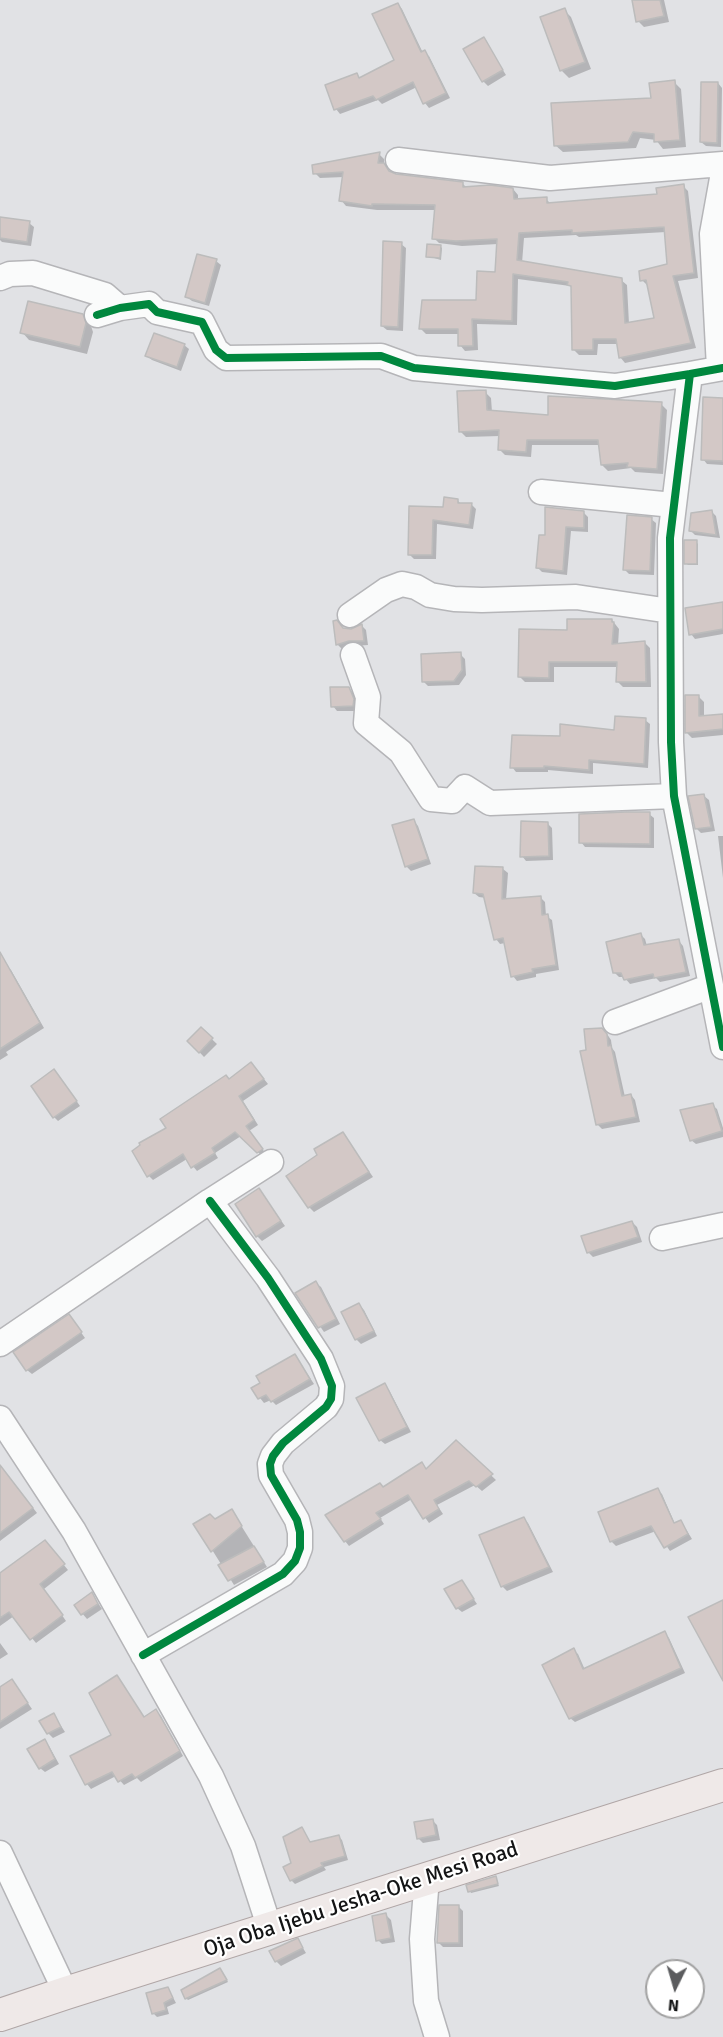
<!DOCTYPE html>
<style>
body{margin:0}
#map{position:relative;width:723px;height:2037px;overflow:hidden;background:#e1e2e5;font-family:Signika,sans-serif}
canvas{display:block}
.north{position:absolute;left:645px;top:1959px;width:60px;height:60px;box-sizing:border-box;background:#fff;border:2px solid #a1a1a1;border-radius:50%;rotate:185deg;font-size:16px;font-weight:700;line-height:24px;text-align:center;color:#131415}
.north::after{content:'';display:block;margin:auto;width:21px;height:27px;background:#5b5c5e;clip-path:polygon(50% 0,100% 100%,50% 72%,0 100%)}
</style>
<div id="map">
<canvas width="723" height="2037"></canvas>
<div class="north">N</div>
</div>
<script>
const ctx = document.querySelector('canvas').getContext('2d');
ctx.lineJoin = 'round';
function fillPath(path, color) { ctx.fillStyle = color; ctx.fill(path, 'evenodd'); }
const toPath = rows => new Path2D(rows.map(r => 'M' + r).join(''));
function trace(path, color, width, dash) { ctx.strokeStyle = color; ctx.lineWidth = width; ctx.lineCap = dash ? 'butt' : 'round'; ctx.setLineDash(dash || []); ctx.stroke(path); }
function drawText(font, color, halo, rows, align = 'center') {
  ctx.font = font + ' Signika,sans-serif'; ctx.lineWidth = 4.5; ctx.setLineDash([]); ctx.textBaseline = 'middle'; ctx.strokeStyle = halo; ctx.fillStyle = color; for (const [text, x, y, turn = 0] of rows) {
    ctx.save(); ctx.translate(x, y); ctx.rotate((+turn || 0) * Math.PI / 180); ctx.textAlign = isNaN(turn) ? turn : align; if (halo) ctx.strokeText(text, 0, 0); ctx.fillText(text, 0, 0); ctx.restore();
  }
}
const shadow = toPath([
 [633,0,664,0,669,22,644,27,638,21],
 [398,4,402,9,423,53,429,56,450,98,429,108,425,103,417,87,382,104,378,100,340,114,336,109,357,75,360,79,396,61],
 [564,10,571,17,591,69,569,78,561,70],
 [483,39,506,75,488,86,483,81],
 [674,82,681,89,686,147,663,149,656,140,640,138,636,148,563,152,555,145,652,99],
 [718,83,722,88,721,147,706,146,701,142],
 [379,154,384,159,384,164,392,174,462,183,467,188,513,189,518,195,518,200,546,199,551,204,658,195,683,186,688,191,698,278,678,281,696,348,625,363,620,357,618,344,598,344,597,355,579,355,573,349,572,288,570,286,518,279,517,325,477,324,478,350,465,351,460,345,460,334,426,334,421,329,478,301,497,273,498,244,462,246,439,243,434,238,436,210,377,210,346,206,341,200,344,177,320,178,315,173],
 [666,232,669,266,642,280,647,285,655,319,629,324,627,285,621,280,522,263,524,238,576,235,579,237],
 [0,218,29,223,34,227,31,246,2,242,0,240],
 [401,244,406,248,403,331,387,330,382,326],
 [440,246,442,248,441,260,427,256],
 [216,261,221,265,209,306,192,301,187,297],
 [82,316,90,323,93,332,87,354,29,340,22,332],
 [184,345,189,349,181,371,152,360,147,356],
 [485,392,491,398,492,412,549,416,661,404,667,410,663,474,635,472,631,468,608,471,602,465,600,445,532,445,531,457,505,455,499,449,500,436,466,437,460,431],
 [704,398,723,399,723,465,707,464,703,459],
 [457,500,461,504,471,504,476,509,473,529,437,524,436,559,414,559,409,554,411,508,444,509],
 [711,511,716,516,720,538,695,535,690,530],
 [583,512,588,517,588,532,571,531,567,575,542,572,538,568,546,537],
 [651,519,656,523,654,575,629,574,625,570],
 [696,542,698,544,698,565,688,565,686,563],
 [723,603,723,634,695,639,691,634],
 [612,620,619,629,618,645,645,643,650,648,651,687,623,687,617,681,618,667,554,667,554,682,525,682,519,676,568,632],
 [362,626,366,630,368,645,354,646,342,649,337,644,344,629,351,631],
 [460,654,465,659,466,675,459,685,428,686,423,681],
 [349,689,354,693,358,705,357,711,337,711,333,706],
 [687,697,699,697,704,702,704,717,723,715,723,735,692,738,687,733],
 [645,720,650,724,648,768,593,763,593,774,548,770,548,772,516,772,512,767,561,738,616,732],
 [704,796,709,800,715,831,701,833,696,828],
 [649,814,654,818,654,848,585,847,581,842],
 [414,821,418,826,431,864,411,871,407,867,394,826],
 [547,823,552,828,553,860,526,861,522,856],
 [718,836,723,836,723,878],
 [503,869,508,873,506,900,540,897,545,902,546,916,552,920,559,970,536,974,536,977,517,981,513,976,505,943,500,944,496,939,486,898,479,897,474,893],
 [641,935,645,939,647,946,679,941,683,946,690,976,660,982,656,978,630,984,624,977,619,977,614,972],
 [6,965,11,970,44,1028,6,1052,8,1055,0,1060,0,969],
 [201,1029,217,1044,204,1057,189,1041],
 [607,1034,611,1040,612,1048,615,1052,625,1097,631,1095,635,1100,640,1122,602,1129,598,1125,588,1051],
 [256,1069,268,1084,243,1101,258,1125,249,1131,266,1154,263,1157,241,1136,215,1153,218,1158,197,1171,187,1159,153,1180,149,1176,168,1128,229,1081],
 [59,1076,80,1106,58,1121,54,1117],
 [712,1105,717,1109,723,1128,723,1137,696,1144,691,1140],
 [347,1139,373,1177,314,1212,309,1207],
 [259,1190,285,1226,262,1241,257,1236],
 [632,1222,637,1227,642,1242,593,1257,588,1252],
 [316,1283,321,1287,340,1324,324,1332,297,1293],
 [359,1305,364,1310,377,1336,361,1344,356,1339],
 [73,1321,85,1338,32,1374,27,1370],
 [299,1361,314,1384,276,1405,271,1400,264,1403,260,1398,262,1383],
 [384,1385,389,1390,411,1432,385,1444,380,1440],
 [456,1442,496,1480,482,1491,475,1485,437,1505,443,1514,429,1523,412,1499,380,1518,384,1524,349,1546,345,1541,384,1489,422,1464,427,1470],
 [0,1465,37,1513,0,1541],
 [657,1490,662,1494,675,1524,681,1521,692,1539,670,1551,656,1531,616,1546,611,1541],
 [232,1511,267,1567,234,1585,196,1524,215,1521],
 [523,1518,528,1523,553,1572,507,1591,502,1586],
 [49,1547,68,1570,44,1589,66,1621,36,1643,14,1616,0,1626,0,1575],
 [462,1582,477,1604,462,1612,457,1608],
 [92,1594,102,1609,87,1619,76,1606],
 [664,1633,669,1638,685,1673,575,1722,570,1718,573,1650,578,1654,585,1670],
 [0,1643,8,1654,0,1659],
 [117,1677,145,1718,156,1711,161,1716,183,1756,141,1782,137,1778,124,1785,116,1776,91,1789,87,1784,72,1757,113,1736],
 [16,1686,32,1709,0,1729,0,1689],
 [54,1715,65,1732,53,1738,48,1733],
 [44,1741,49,1746,59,1764,45,1772,40,1768],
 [432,1820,437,1825,440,1840,423,1843,418,1838],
 [301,1829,311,1843,338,1836,342,1840,348,1860,324,1867,326,1870,295,1884,291,1880,293,1864],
 [495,1878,499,1886,471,1893,470,1891],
 [458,1906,463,1911,463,1947,443,1947,439,1943],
 [386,1915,391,1920,395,1942,382,1944,378,1940],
 [298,1940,306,1953,281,1966,276,1961],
 [222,1972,228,1982,188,2000,186,1998,183,1991],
 [168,1988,176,2003,167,2007,169,2014,157,2017,153,2013]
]);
const building = toPath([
 [632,0,660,0,664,16,636,22,632,0],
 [398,3,421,52,425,50,446,93,423,104,413,82,376,100,373,96,334,110,325,85,357,73,359,78,394,60,372,14,398,3],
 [565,8,585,62,560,71,540,17,565,8],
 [484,37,503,70,482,82,463,49,484,37],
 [675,80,680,140,654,142,654,134,633,132,628,142,554,146,551,103,651,98,649,83,675,80],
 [701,82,718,82,717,143,700,142,701,82],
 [380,152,378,163,384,163,389,171,396,174,463,182,463,187,490,185,513,188,514,199,547,197,547,203,657,194,656,188,684,184,694,273,673,276,691,343,619,358,616,339,593,339,593,350,572,350,571,286,567,285,568,282,513,274,512,321,472,319,473,346,458,346,458,329,419,329,422,300,476,300,477,271,495,272,497,239,456,241,432,239,435,205,372,204,372,206,339,201,343,172,313,174,312,165,380,152],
 [664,227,667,264,639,271,640,281,646,280,654,318,625,323,622,278,517,260,519,233,572,230,572,233,664,227],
 [0,217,30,221,27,242,0,238,0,217],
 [383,241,402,242,398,327,381,326,383,241],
 [427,244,441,245,440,258,426,257,427,244],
 [197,254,217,259,205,303,185,297,197,254],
 [28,301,83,314,86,323,80,347,20,333,28,301],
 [154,333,185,344,177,367,145,356,154,333],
 [486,390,487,410,548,415,548,396,662,402,657,469,627,467,628,463,601,465,598,440,527,440,526,452,498,450,499,430,459,432,457,391,486,390],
 [703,397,723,398,723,461,701,460,703,397],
 [444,497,458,499,458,503,472,503,469,525,433,520,432,555,408,555,409,506,443,507,444,497],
 [545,507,584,511,584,528,566,527,563,571,536,568,539,535,545,535,545,507],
 [712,510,716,535,689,531,691,513,712,510],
 [627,515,652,517,650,571,623,570,627,515],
 [684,540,697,540,697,564,684,564,684,540],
 [723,602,723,629,689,635,685,608,723,602],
 [567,619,612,619,612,622,614,622,612,644,645,641,646,682,616,682,617,662,549,662,549,678,518,677,519,629,567,630,567,619],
 [337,620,343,628,351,629,362,624,364,641,349,641,336,645,333,621,337,620],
 [461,652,462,670,454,681,422,682,421,654,461,652],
 [330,687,349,687,354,699,353,706,331,707,330,687],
 [685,695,699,695,699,716,723,714,723,729,685,733,685,695],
 [615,716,646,718,644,764,589,760,589,770,544,766,544,768,510,768,512,735,560,736,560,724,614,730,615,716],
 [704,794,711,827,695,829,688,796,704,794],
 [626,812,650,812,650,844,579,843,579,814,626,812],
 [414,819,428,859,405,867,392,825,414,819],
 [521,821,548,822,549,856,520,857,521,821],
 [475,866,503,867,502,899,541,896,542,915,548,914,556,965,532,969,533,972,511,977,503,938,494,940,483,894,473,893,475,866],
 [641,933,644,945,679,939,686,972,654,978,653,974,624,980,621,973,613,973,606,942,641,933],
 [0,952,40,1023,0,1049,0,952],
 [201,1027,213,1038,199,1053,187,1041,201,1027],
 [602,1028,607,1034,608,1046,611,1045,622,1096,631,1094,636,1117,596,1125,580,1051,586,1050,584,1029,602,1028],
 [251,1062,264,1079,239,1096,254,1120,246,1126,263,1149,257,1153,235,1132,212,1148,215,1153,191,1168,183,1154,147,1177,132,1151,140,1145,139,1143,166,1128,160,1119,226,1075,229,1079,251,1062],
 [54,1069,77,1101,53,1118,31,1086,54,1069],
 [713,1103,722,1131,690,1141,680,1110,713,1103],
 [343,1132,369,1172,308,1208,286,1176,317,1155,314,1149,343,1132],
 [259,1188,281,1221,256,1237,235,1204,259,1188],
 [632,1221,638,1237,587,1253,581,1236,632,1221],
 [316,1281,336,1319,318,1328,295,1293,316,1281],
 [359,1303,374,1331,355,1340,341,1312,359,1303],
 [69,1314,82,1332,26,1371,13,1352,69,1314],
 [295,1354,310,1379,271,1402,266,1395,258,1399,251,1388,260,1383,256,1376,295,1354],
 [385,1383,407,1427,379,1441,356,1398,385,1383],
 [456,1440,493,1474,476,1487,469,1481,434,1500,439,1509,423,1519,408,1495,376,1513,381,1519,344,1542,325,1515,380,1483,383,1487,422,1462,426,1469,456,1440],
 [0,1465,33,1508,0,1533,0,1465],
 [658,1488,674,1523,681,1520,688,1534,664,1548,651,1526,610,1542,598,1512,658,1488],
 [232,1509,242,1526,211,1552,193,1524,210,1514,215,1519,232,1509],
 [524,1517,549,1567,501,1587,479,1535,524,1517],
 [45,1540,65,1564,40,1584,63,1615,30,1640,9,1612,0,1618,0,1573,45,1540],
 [254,1546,264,1562,228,1581,218,1565,254,1546],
 [462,1580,474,1599,456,1609,444,1589,462,1580],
 [92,1592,98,1604,81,1615,74,1605,92,1592],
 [723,1600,723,1681,688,1617,723,1600],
 [665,1631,681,1668,569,1719,542,1665,574,1648,583,1669,665,1631],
 [117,1675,144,1717,156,1709,180,1751,135,1778,132,1774,118,1782,112,1772,85,1785,70,1756,111,1735,89,1693,117,1675],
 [12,1679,28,1703,0,1722,0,1687,12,1679],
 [54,1713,61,1727,47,1734,39,1721,54,1713],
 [45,1739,55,1759,39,1769,27,1749,45,1739],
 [433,1819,436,1835,417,1839,414,1822,433,1819],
 [302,1827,310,1842,339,1835,345,1856,321,1863,323,1866,290,1881,283,1867,291,1863,283,1837,302,1827],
 [496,1876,498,1884,468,1892,466,1885,496,1876],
 [439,1905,459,1905,459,1943,437,1943,439,1905],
 [386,1913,391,1938,376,1941,372,1916,386,1913],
 [298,1938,303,1948,275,1962,269,1951,298,1938],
 [220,1968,227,1980,185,1999,181,1990,220,1968],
 [168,1987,173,1998,164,2003,166,2010,152,2014,146,1993,168,1987]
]);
const minor = toPath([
 [398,160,550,178,723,164],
 [0,278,10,274,33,273,105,295,120,308],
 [97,315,120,308,149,304,157,312,202,322,216,350,226,358,381,356,414,368,615,386,690,374],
 [719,368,712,234,723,173],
 [723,368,690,374,670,538,671,742,674,796,723,1047],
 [541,492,673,505],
 [350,615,386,590,402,584,416,587,430,595,454,599,482,600,576,597,670,611],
 [353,655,368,697,366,723,401,752,431,799,452,801,465,787,490,803,674,796],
 [615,1022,711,986],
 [662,1238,723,1225],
 [0,1344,210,1201,271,1162],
 [0,1418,74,1531,211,1776,243,1846,270,1929],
 [143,1655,283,1574,295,1561,300,1548,300,1532,297,1520,271,1475,270,1464,273,1456,283,1443,326,1407,331,1399,332,1386,321,1359,268,1278,210,1201],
 [0,1853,66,1993],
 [427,1878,422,1939,426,2001,437,2037]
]);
const major = toPath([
 [0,2015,66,1993,723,1785]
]);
const cycleway = toPath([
 [97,315,120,308,149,304,157,312,202,322,216,350,226,358,381,356,414,368,615,386,690,374],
 [723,368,690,374,670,538,671,742,674,796,723,1047],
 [143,1655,283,1574,295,1561,300,1548,300,1532,297,1520,271,1475,270,1464,273,1456,283,1443,326,1407,331,1399,332,1386,321,1359,268,1278,210,1201]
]);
const streetNames = [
 ["Oja Oba Ijebu Jesha-Oke Mesi Road",361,1900,-18]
];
fillPath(shadow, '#0003');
fillPath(building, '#d3c8c6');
trace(building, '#bcbcbc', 1.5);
trace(minor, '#b5b5b8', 27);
trace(major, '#b0a6a6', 34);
trace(minor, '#fafbfb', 24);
trace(major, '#efe9e8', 32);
trace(cycleway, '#00873e', 8);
drawText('22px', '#131415', '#fff', streetNames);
</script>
